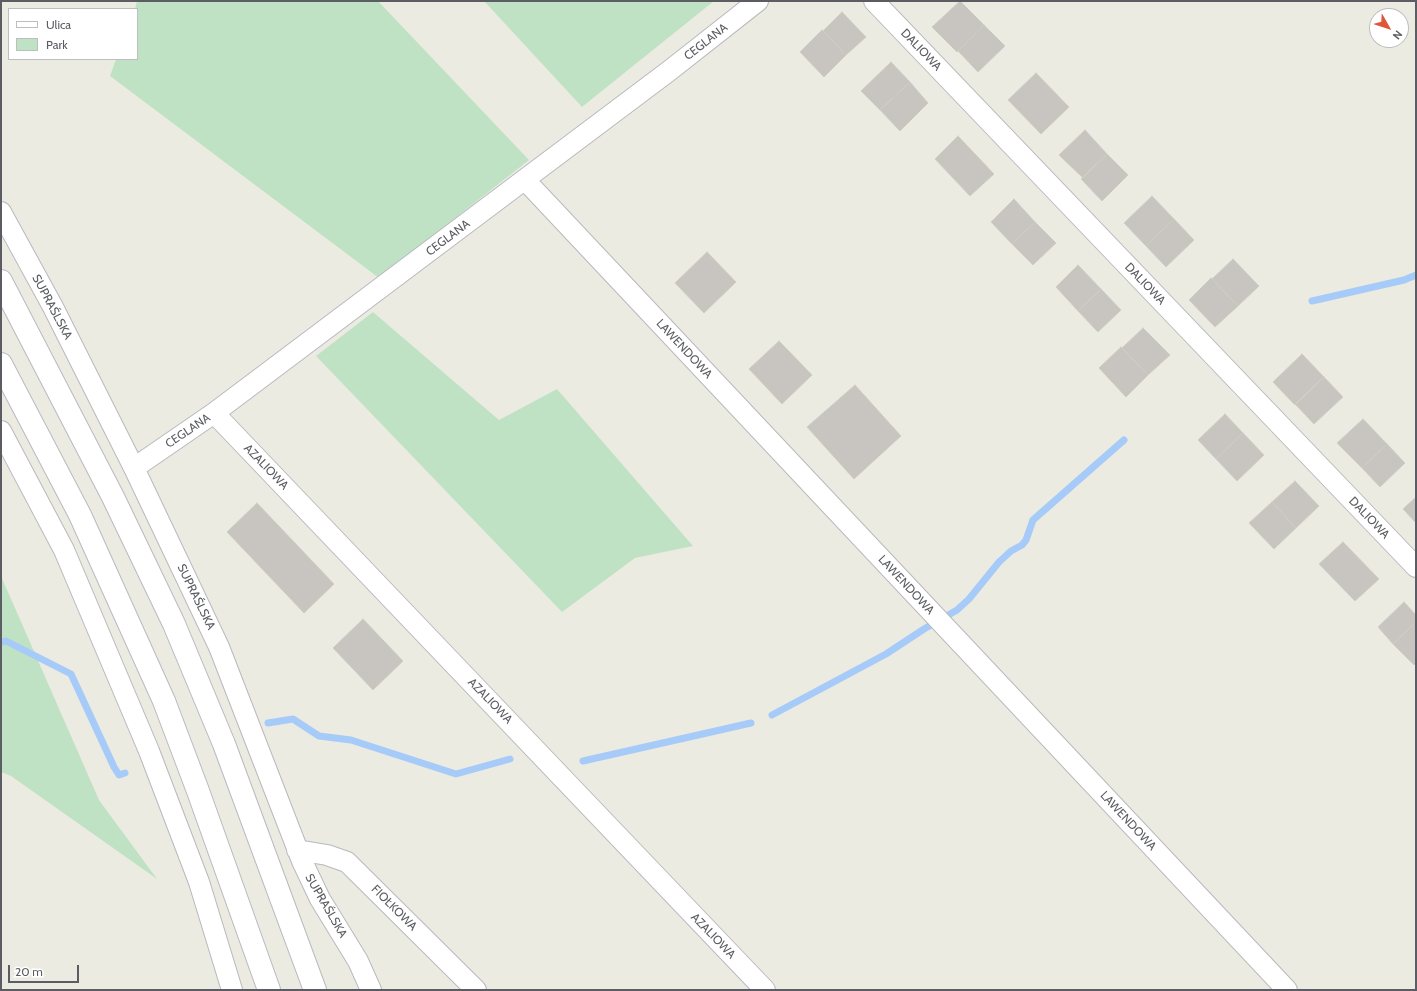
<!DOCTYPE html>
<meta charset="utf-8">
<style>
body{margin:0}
#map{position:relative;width:1417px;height:991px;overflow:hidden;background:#ecebe2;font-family:Cabin,sans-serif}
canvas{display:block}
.frame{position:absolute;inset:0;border:2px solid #5b5d62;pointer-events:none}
.legend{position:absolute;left:8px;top:8px;width:130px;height:52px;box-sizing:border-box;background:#fff;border:1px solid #bdbec0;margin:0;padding:5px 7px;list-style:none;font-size:12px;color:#5b5d62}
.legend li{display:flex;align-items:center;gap:8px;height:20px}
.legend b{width:20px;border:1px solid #bdbec0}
.north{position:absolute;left:1369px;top:8px;width:40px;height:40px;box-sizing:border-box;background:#fff;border:1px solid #bdbec0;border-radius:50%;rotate:129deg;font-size:11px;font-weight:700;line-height:16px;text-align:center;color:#5b5d62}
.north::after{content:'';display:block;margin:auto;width:14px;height:18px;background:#dd5738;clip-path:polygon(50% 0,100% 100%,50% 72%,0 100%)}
.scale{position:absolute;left:8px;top:965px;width:71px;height:18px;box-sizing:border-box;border:2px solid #5b5d62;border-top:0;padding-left:5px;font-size:12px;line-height:14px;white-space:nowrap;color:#5b5d62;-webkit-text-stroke:3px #fff;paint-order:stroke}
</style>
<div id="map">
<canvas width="1417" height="991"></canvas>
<div class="frame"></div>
<ul class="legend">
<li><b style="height:5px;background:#fff"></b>Ulica</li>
<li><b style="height:11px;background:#c0e2c4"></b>Park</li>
</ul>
<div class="north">N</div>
<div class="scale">20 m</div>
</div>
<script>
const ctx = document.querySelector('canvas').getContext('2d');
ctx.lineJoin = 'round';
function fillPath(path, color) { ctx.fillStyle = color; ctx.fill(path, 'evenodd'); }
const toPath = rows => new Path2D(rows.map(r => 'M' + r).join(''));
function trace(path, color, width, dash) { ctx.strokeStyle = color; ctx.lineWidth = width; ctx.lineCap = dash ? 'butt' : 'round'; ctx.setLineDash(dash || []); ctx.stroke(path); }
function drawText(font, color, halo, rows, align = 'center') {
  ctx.font = font + ' Cabin,sans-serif'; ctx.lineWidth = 3; ctx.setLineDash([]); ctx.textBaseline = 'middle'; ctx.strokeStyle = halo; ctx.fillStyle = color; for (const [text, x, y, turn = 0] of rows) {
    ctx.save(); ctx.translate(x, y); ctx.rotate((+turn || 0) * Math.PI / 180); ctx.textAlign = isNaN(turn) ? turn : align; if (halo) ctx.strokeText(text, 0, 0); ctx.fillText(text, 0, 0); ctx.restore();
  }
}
const green = toPath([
 [137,1,378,1,529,160,379,278,110,76,116,59,137,59,137,9,135,9],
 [484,1,714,1,582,107],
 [373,312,499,420,557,389,693,546,635,558,562,612,316,356],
 [1,576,99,800,157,879,11,776,1,772]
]);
const stream = toPath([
 [1312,301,1404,280,1416,275],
 [1,642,6,641,71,674,114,767,119,775,125,773],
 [772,715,886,654,924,629,957,610,969,599,999,562,1011,551,1022,545,1026,540,1033,520,1124,440],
 [268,723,293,719,319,736,351,740,456,774,510,759],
 [583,761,751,723]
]);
const building = toPath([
 [960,1,984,25,957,52,932,27,960,1],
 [842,12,866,37,846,55,823,31,842,12],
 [984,25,1005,46,978,72,958,51,984,25],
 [822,30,846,55,824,77,800,52,822,30],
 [891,62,910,82,880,110,861,91,891,62],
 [1036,73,1069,107,1041,134,1008,100,1036,73],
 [910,82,928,103,900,131,880,110,910,82],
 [1085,130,1107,154,1083,178,1059,155,1085,130],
 [958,136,994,174,970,196,935,159,958,136],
 [1107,154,1128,175,1102,201,1081,179,1107,154],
 [1152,196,1174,219,1146,246,1124,223,1152,196],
 [1014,199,1035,222,1012,244,991,222,1014,199],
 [1174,219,1194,240,1166,267,1146,246,1174,219],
 [1035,222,1056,243,1033,265,1012,244,1035,222],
 [707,252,736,282,704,313,675,283,707,252],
 [1233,259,1259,286,1238,306,1212,279,1233,259],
 [1078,265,1101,289,1078,311,1056,287,1078,265],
 [1211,278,1238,306,1215,327,1189,300,1211,278],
 [1101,289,1121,310,1098,332,1078,311,1101,289],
 [1143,328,1170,355,1148,375,1122,348,1143,328],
 [779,341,812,375,782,404,749,369,779,341],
 [1121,347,1148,375,1126,397,1099,368,1121,347],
 [1302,354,1324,377,1295,405,1273,382,1302,354],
 [1324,377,1343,397,1314,424,1295,404,1324,377],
 [855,385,901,436,854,479,807,427,855,385],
 [1225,414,1243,433,1216,459,1198,440,1225,414],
 [1363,419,1387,444,1362,468,1337,443,1363,419],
 [1243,433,1264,455,1237,481,1216,459,1243,433],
 [1387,444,1405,463,1380,487,1362,468,1387,444],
 [1295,481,1319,506,1296,528,1272,502,1295,481],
 [1416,497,1416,523,1403,509,1416,497],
 [1272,502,1296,528,1274,549,1249,523,1272,502],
 [257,503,334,584,304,613,227,532,257,503],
 [1343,542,1379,579,1355,601,1319,564,1343,542],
 [1404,602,1416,615,1416,622,1393,644,1378,627,1404,602],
 [363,619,403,661,373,690,333,648,363,619],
 [1416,622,1416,663,1414,665,1393,644,1416,622]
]);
const street = toPath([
 [874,1,1416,567],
 [525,180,1287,990],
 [1,212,53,307,134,468,219,647,302,861,320,899,358,961,371,990],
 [214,413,765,990],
 [1,431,64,550,149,751,199,882,232,990],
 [134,468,214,413,669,71,758,1],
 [297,850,327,855,347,862,476,990]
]);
const secondary = toPath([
 [1,281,113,497,174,624,224,744,315,990],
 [1,364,80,515,164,701,198,791,269,990]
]);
const streetNames = [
 ["CEGLANA",706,42,-38],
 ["DALIOWA",921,50,46],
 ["CEGLANA",448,238,-37],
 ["DALIOWA",1145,284,46],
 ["SUPRAŚLSKA",52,307,62],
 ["LAWENDOWA",684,349,47],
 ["CEGLANA",188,431,-34],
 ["AZALIOWA",266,467,46],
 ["DALIOWA",1369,518,46],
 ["LAWENDOWA",906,585,47],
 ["SUPRAŚLSKA",196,597,64],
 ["AZALIOWA",490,701,46],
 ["LAWENDOWA",1128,821,47],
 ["SUPRAŚLSKA",326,906,60],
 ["FIOŁKOWA",394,908,45],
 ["AZALIOWA",713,936,46]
];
fillPath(green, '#c0e2c4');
trace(stream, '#a6cbf9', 7);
fillPath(building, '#c8c5c0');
trace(building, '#d0cdc1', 1);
trace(street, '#b8b9be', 22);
trace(secondary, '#b8bac0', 24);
trace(street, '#fff', 20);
trace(secondary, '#fff', 22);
drawText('12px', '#5b5d62', '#fff', streetNames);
</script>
